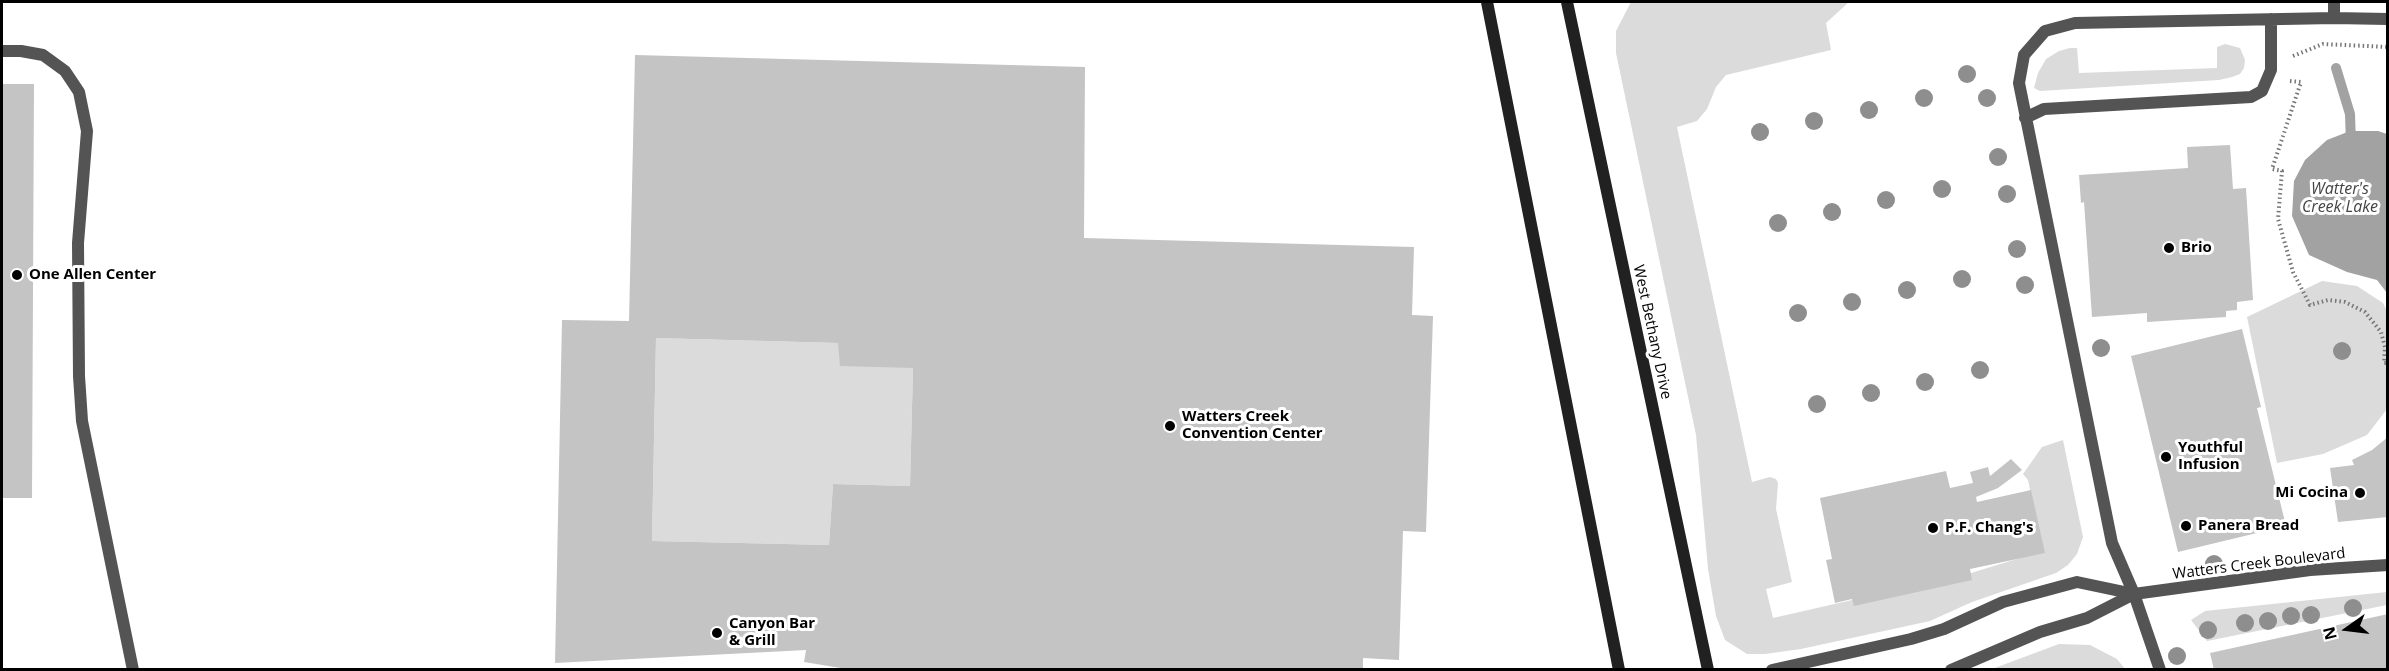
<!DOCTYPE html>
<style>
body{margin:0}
#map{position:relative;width:2389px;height:671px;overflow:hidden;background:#fff;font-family:"Open Sans",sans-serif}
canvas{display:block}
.frame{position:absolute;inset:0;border:3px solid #000;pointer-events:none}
.north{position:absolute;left:2317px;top:599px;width:60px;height:60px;-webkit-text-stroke:4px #fff;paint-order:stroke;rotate:256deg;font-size:16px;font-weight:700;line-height:24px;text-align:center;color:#000}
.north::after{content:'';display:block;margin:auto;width:21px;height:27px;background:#000;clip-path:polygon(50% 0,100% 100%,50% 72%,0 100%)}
</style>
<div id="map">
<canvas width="2389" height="671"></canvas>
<div class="frame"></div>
<div class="north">N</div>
</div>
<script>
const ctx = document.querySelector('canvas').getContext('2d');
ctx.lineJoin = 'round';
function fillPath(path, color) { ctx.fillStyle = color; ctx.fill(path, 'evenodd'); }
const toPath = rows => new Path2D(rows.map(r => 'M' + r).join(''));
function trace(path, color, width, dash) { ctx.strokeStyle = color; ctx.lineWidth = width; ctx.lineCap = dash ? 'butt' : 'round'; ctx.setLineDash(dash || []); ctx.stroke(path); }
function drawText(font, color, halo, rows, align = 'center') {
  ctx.font = font + ' "Open Sans",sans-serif'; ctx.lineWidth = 6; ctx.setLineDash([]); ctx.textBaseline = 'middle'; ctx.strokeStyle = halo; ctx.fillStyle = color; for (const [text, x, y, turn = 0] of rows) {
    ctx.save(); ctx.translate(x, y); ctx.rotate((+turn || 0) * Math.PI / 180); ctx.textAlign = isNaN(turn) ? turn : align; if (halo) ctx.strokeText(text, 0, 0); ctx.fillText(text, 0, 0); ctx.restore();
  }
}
const green = toPath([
 [1631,2,1849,2,1826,23,1831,50,1726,75,1716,87,1707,109,1697,121,1677,127,1752,482,1770,477,1776,479,1778,483,1776,509,1792,582,1766,589,1773,618,1971,573,2043,551,2028,480,2023,474,2042,447,2063,440,2083,537,2077,554,2068,565,2056,573,1972,602,1930,621,1801,649,1765,654,1747,654,1725,640,1716,616,1708,569,1696,435,1616,53,1616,31],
 [2225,44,2240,48,2245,60,2244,68,2240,74,2232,77,2219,80,2040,91,2034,88,2038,73,2046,59,2059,51,2070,48,2077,48,2079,73,2217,68,2217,47],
 [2322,281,2357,286,2383,303,2388,313,2387,409,2367,435,2323,454,2277,463,2247,317],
 [656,338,838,343,913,368,910,486,833,484,829,545,652,541],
 [2387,592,2387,605,2207,641,2191,620,2205,611],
 [2059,644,2090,645,2117,659,2125,669,1992,669]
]);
const water = toPath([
 [2350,131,2378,131,2387,134,2387,293,2377,280,2347,272,2309,255,2292,216,2294,181,2305,160,2327,140]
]);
const stream = toPath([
 [2336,68,2350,114,2351,144]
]);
const building = toPath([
 [635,55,1085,67,1084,238,1414,247,1412,315,1433,316,1426,532,1403,531,1399,660,1363,658,1363,670,853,670,804,662,806,650,555,663,562,320,629,321],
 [656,338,838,343,840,366,913,368,910,486,833,484,829,545,652,541],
 [2,84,34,84,32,498,2,498],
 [2230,145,2233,189,2246,188,2253,300,2237,302,2237,310,2226,311,2226,317,2147,322,2147,313,2092,317,2084,202,2081,203,2079,175,2188,168,2187,147],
 [2242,329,2261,407,2257,408,2286,526,2178,552,2131,356],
 [2388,437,2388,517,2338,522,2330,468,2354,465,2352,460,2372,450],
 [2011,459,2022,470,1998,488,1976,497,1977,502,2031,490,2045,553,1970,569,1972,580,1854,606,1852,599,1835,603,1826,560,1832,559,1820,498,1946,471,1950,488,1973,483,1970,472,1988,467,1990,476],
 [2388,614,2388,670,2214,670,2210,653]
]);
const path = toPath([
 [2293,56,2323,44,2388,47],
 [2290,81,2301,82,2272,169,2282,171,2278,219,2293,272,2310,305,2328,300,2345,302,2365,312,2381,332,2385,347,2384,363,2388,363]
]);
const lane = toPath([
 [2334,18,2334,2],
 [2,51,21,51,43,55,65,71,79,92,87,131,78,243,79,376,82,421,133,670],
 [2025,118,2044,109,2251,97,2262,91,2271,70,2271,19],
 [2160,670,2134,594,2112,543,2019,83,2024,55,2045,31,2075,23,2334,18,2388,19]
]);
const street = toPath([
 [1772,670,1911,639,1944,629,2003,602,2077,582,2134,594],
 [1951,670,2040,632,2087,618,2134,594,2310,570,2388,565]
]);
const secondary = toPath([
 [1487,2,1619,670],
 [1567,2,1708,670]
]);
const trees = [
 [1967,74],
 [1924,98],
 [1987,98],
 [1869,110],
 [1814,121],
 [1760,132],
 [1998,157],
 [1942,189],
 [2007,194],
 [1886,200],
 [1832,212],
 [1778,223],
 [2017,249],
 [1962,279],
 [2025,285],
 [1907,290],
 [1852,302],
 [1798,313],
 [2101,348],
 [2342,351],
 [1980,370],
 [1925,382],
 [1871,393],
 [1817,404],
 [2214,564],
 [2353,608],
 [2311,615],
 [2291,616],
 [2268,621],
 [2245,623],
 [2208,630],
 [2177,656]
];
const markers = [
 [2169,248,6,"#000"],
 [17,275,6,"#000"],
 [1170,426,6,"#000"],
 [2166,457,6,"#000"],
 [2360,493,6,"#000"],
 [2186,526,6,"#000"],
 [1933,528,6,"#000"],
 [717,633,6,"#000"]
];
const poiNames = [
 ["Brio",2181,248],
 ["One Allen Center",29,275],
 ["Watters Creek",1182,417],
 ["Convention Center",1182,434],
 ["Youthful",2178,448],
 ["Infusion",2178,465],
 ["Mi Cocina",2348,493,"right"],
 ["Panera Bread",2198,526],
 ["P.F. Chang's",1945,528],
 ["Canyon Bar",729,624],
 ["& Grill",729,641]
];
const streetNames = [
 ["West Bethany Drive",1652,332,78],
 ["Watters Creek Boulevard",2259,564,-7]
];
const waterNames = [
 ["Watter's",2340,189],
 ["Creek Lake",2340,207]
];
fillPath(green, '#dbdbdb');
fillPath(water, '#a2a2a2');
trace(stream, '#a2a2a2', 10);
fillPath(building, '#c4c4c4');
trace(path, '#767676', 4, [1.5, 3]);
trace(lane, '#545454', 12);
trace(street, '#545454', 12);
trace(secondary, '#212121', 12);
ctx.fillStyle = '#8e8e8e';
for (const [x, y] of trees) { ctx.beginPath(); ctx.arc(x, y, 9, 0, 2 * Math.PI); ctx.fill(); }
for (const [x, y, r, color] of markers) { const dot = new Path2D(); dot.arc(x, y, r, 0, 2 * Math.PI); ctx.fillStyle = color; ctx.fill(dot); trace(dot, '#fff', 2); }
drawText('bold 15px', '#000', '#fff', poiNames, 'left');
drawText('15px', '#000', '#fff', streetNames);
drawText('italic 16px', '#434343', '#fff', waterNames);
</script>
